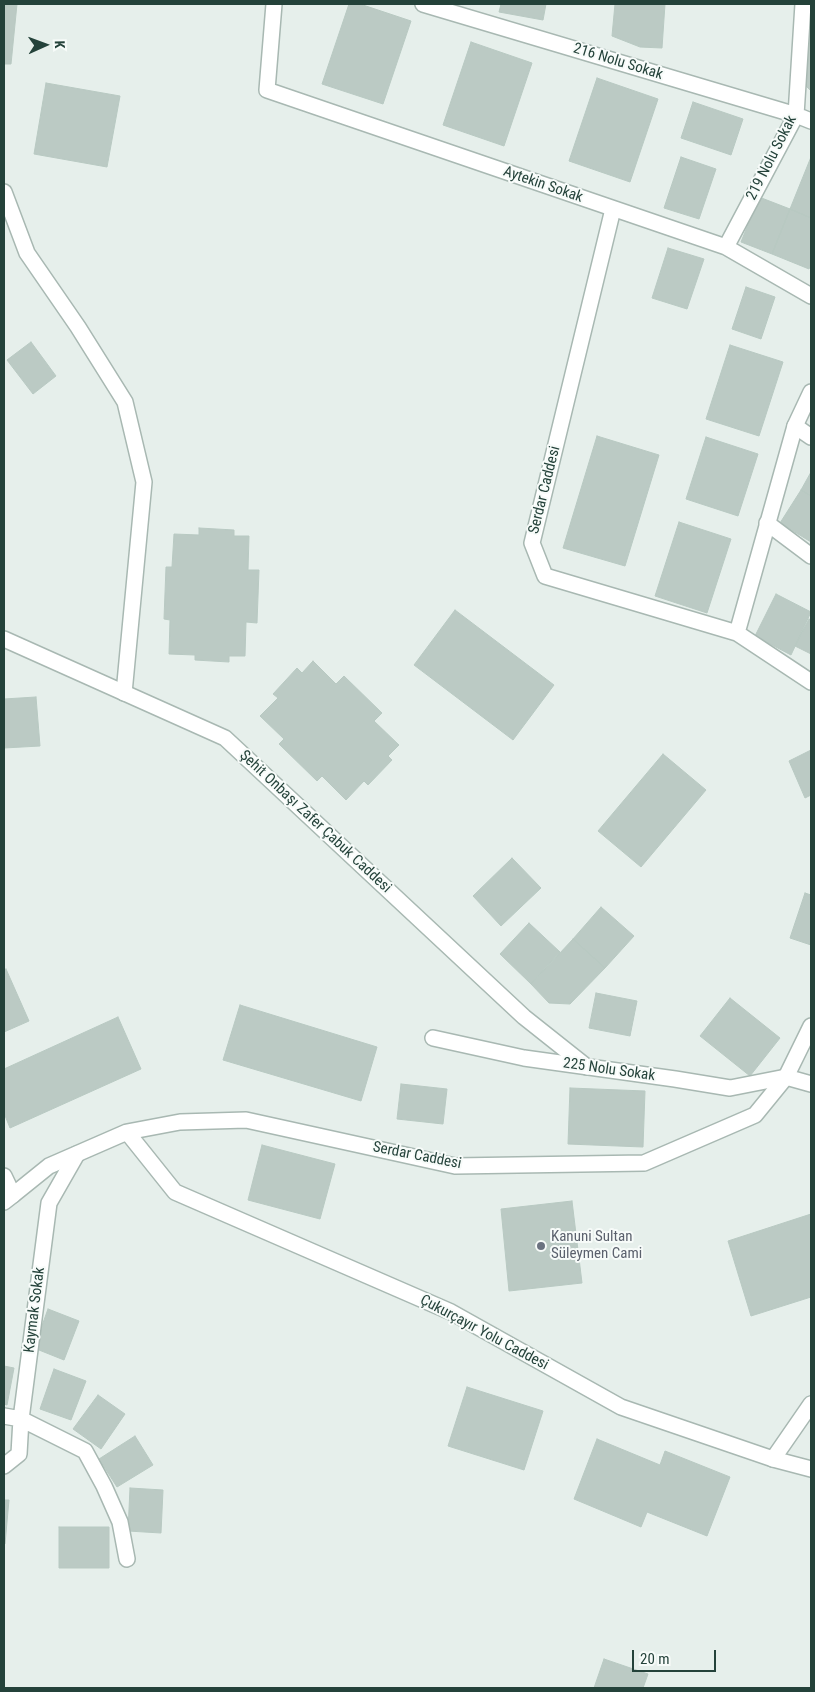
<!DOCTYPE html>
<meta charset="utf-8">
<style>
body{margin:0}
#map{position:relative;width:815px;height:1692px;overflow:hidden;background:#e6efeb;font-family:"Roboto Condensed",sans-serif}
canvas{display:block}
.frame{position:absolute;inset:0;border:5px solid #24423a;pointer-events:none}
.north{position:absolute;left:20px;top:20px;width:50px;height:50px;-webkit-text-stroke:4px #f7fbf9;paint-order:stroke;rotate:88deg;font-size:14px;font-weight:700;line-height:20px;text-align:center;color:#24423a}
.north::after{content:'';display:block;margin:auto;width:18px;height:22px;background:#24423a;clip-path:polygon(50% 0,100% 100%,50% 72%,0 100%)}
.scale{position:absolute;left:632px;top:1650px;width:84px;height:22px;box-sizing:border-box;border:2px solid #24423a;border-top:0;padding-left:6px;font-size:15px;line-height:18px;white-space:nowrap;color:#24423a;-webkit-text-stroke:4px #f7fbf9;paint-order:stroke}
</style>
<div id="map">
<canvas width="815" height="1692"></canvas>
<div class="frame"></div>
<div class="north">K</div>
<div class="scale">20 m</div>
</div>
<script>
const ctx = document.querySelector('canvas').getContext('2d');
ctx.lineJoin = 'round';
function fillPath(path, color) { ctx.fillStyle = color; ctx.fill(path, 'evenodd'); }
const toPath = rows => new Path2D(rows.map(r => 'M' + r).join(''));
function trace(path, color, width, dash) { ctx.strokeStyle = color; ctx.lineWidth = width; ctx.lineCap = dash ? 'butt' : 'round'; ctx.setLineDash(dash || []); ctx.stroke(path); }
function drawText(font, color, halo, rows, align = 'center') {
  ctx.font = font + ' "Roboto Condensed",sans-serif'; ctx.lineWidth = 4; ctx.setLineDash([]); ctx.textBaseline = 'middle'; ctx.strokeStyle = halo; ctx.fillStyle = color; for (const [text, x, y, turn = 0] of rows) {
    ctx.save(); ctx.translate(x, y); ctx.rotate((+turn || 0) * Math.PI / 180); ctx.textAlign = isNaN(turn) ? turn : align; if (halo) ctx.strokeText(text, 0, 0); ctx.fillText(text, 0, 0); ctx.restore();
  }
}
const building = toPath([
 [4,4,17,4,11,64,4,64,4,4],
 [349,4,360,4,411,21,383,104,322,84,349,4],
 [501,4,546,4,543,20,499,12,501,4],
 [615,4,665,4,662,48,640,47,612,36,615,4],
 [811,23,811,91,806,86,807,55,811,23],
 [471,42,532,63,504,146,443,125,471,42],
 [597,78,658,99,630,182,569,161,597,78],
 [46,83,120,96,107,167,34,154,46,83],
 [693,102,743,119,731,155,681,138,693,102],
 [681,157,716,169,699,219,664,208,681,157],
 [811,157,811,218,790,209,811,157],
 [759,197,790,209,772,254,741,242,759,197],
 [790,209,811,218,811,264,809,269,772,254,790,209],
 [668,248,704,259,687,309,652,298,668,248],
 [746,287,775,297,761,339,732,329,746,287],
 [31,342,56,376,33,394,7,360,31,342],
 [730,345,783,362,759,436,706,419,730,345],
 [597,436,659,455,625,566,563,548,597,436],
 [706,437,758,454,738,516,686,499,706,437],
 [811,472,811,496,801,490,811,472],
 [801,490,811,496,811,542,780,523,801,490],
 [679,522,731,539,707,613,655,596,679,522],
 [199,528,234,530,234,536,249,536,248,570,259,570,257,623,246,622,245,656,229,656,229,662,195,660,195,655,169,654,170,620,164,619,166,567,172,567,174,534,199,535,199,528],
 [776,594,811,612,791,655,755,636,776,594],
 [455,610,554,685,513,740,414,665,455,610],
 [809,619,811,621,811,654,795,646,809,619],
 [313,661,336,684,344,676,382,713,374,721,399,745,388,756,392,760,368,785,364,781,346,800,322,776,317,781,279,744,284,739,260,716,278,698,273,694,297,668,302,673,313,661],
 [36,697,40,746,4,748,4,699,36,697],
 [811,750,811,795,805,798,789,761,811,750],
 [663,754,706,790,641,867,598,831,663,754],
 [512,858,541,888,501,926,473,896,512,858],
 [805,893,811,895,811,945,790,938,805,893],
 [601,907,634,936,605,968,573,939,601,907],
 [529,923,560,952,531,984,500,954,529,923],
 [573,939,605,968,570,1004,549,1003,531,984,573,939],
 [6,969,29,1021,4,1032,4,970,6,969],
 [596,993,637,1001,630,1036,589,1028,596,993],
 [730,998,780,1038,750,1076,700,1036,730,998],
 [240,1005,377,1047,361,1101,223,1060,240,1005],
 [118,1017,141,1069,10,1128,4,1113,4,1069,118,1017],
 [401,1084,447,1089,443,1124,397,1119,401,1084],
 [570,1088,645,1091,643,1147,568,1144,570,1088],
 [262,1145,335,1164,320,1219,248,1200,262,1145],
 [572,1201,582,1283,509,1291,501,1209,572,1201],
 [811,1214,811,1297,751,1316,728,1241,811,1214],
 [48,1309,79,1321,64,1360,34,1348,48,1309],
 [4,1366,14,1368,7,1405,4,1404,4,1366],
 [54,1369,86,1381,71,1420,40,1409,54,1369],
 [467,1387,543,1411,524,1470,448,1446,467,1387],
 [98,1395,125,1414,101,1449,73,1429,98,1395],
 [135,1436,153,1465,117,1487,99,1459,135,1436],
 [597,1439,660,1465,665,1451,730,1477,707,1536,647,1512,641,1527,574,1499,597,1439],
 [130,1488,163,1490,161,1533,128,1531,130,1488],
 [4,1500,9,1500,5,1544,4,1544,4,1500],
 [59,1527,109,1527,109,1568,59,1568,59,1527],
 [604,1659,648,1674,643,1688,594,1688,604,1659]
]);
const minor = toPath([
 [274,4,267,90,726,247,811,296],
 [423,4,796,115,811,121],
 [4,192,27,253,78,327,125,402,144,482,124,693],
 [726,247,796,115,803,4],
 [795,426,811,437],
 [767,523,811,556],
 [433,1038,524,1058,675,1079,730,1088,786,1077],
 [4,1176,13,1195,4,1202],
 [4,1416,21,1419,85,1451,104,1486,120,1522,127,1559],
 [773,1459,811,1404],
 [4,1466,19,1454,21,1419,49,1203,77,1154]
]);
const tertiary = toPath([
 [613,209,532,543,545,576,737,633],
 [811,392,795,426,737,633,811,682],
 [4,639,225,738,524,1017,587,1067],
 [786,1077,811,1084],
 [127,1132,175,1192,451,1312,621,1407,773,1459,811,1469],
 [13,1195,49,1166,127,1132,180,1122,246,1120,455,1166,644,1163,755,1115,786,1077,811,1026]
]);
const markers = [
 [541,1246,5,"#6b7280"]
];
const streetNames = [
 ["216 Nolu Sokak",618,62,17],
 ["219 Nolu Sokak",772,158,-63],
 ["Aytekin Sokak",543,185,19],
 ["Serdar Caddesi",545,490,-76],
 ["Şehit Onbaşı Zafer Çabuk Caddesi",315,822,43],
 ["225 Nolu Sokak",609,1070,8],
 ["Serdar Caddesi",417,1156,11],
 ["Kaymak Sokak",35,1310,-83],
 ["Çukurçayır Yolu Caddesi",484,1333,28]
];
const worshipNames = [
 ["Kanuni Sultan",551,1237],
 ["Süleymen Cami",551,1254]
];
fillPath(building, '#bbcac4');
trace(building, '#b8c9c2', 1);
trace(minor, '#a8b8b2', 18);
trace(tertiary, '#a8b8b2', 18);
trace(minor, '#fff', 15);
trace(tertiary, '#fff', 15);
for (const [x, y, r, color] of markers) { const dot = new Path2D(); dot.arc(x, y, r, 0, 2 * Math.PI); ctx.fillStyle = color; ctx.fill(dot); trace(dot, '#f7fbf9', 2); }
drawText('15px', '#24423a', '#f7fbf9', streetNames);
drawText('15px', '#5b616d', '#f7fbf9', worshipNames, 'left');
</script>
